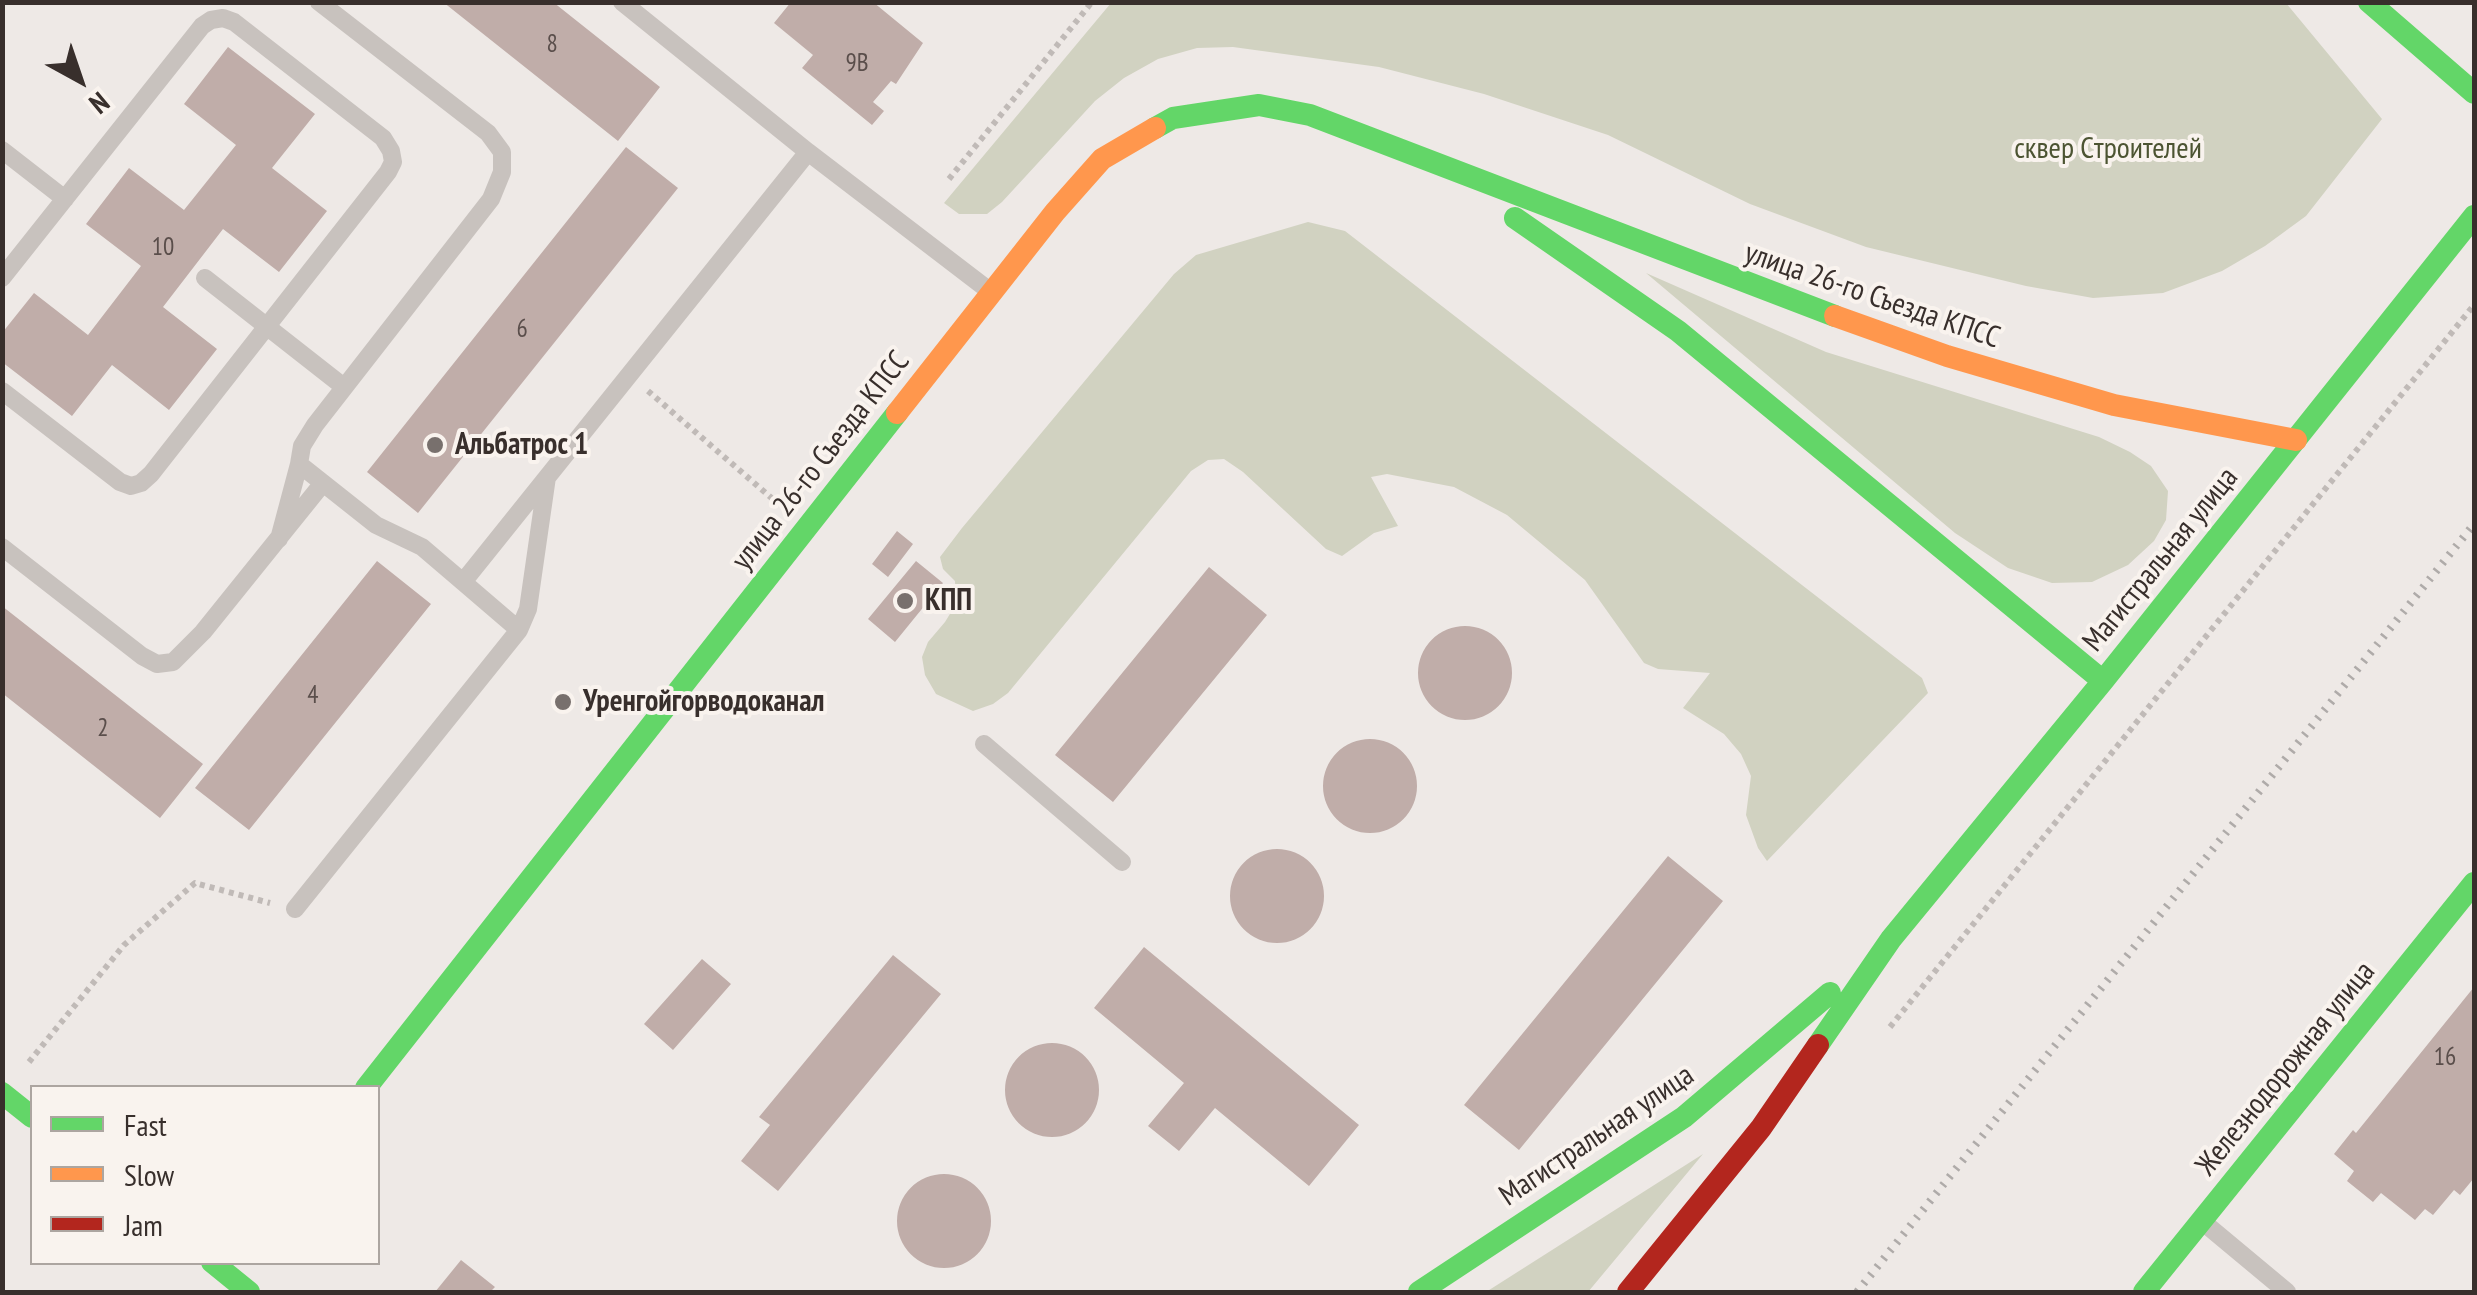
<!DOCTYPE html>
<meta charset="utf-8">
<style>
body{margin:0}
#map{position:relative;width:2477px;height:1295px;overflow:hidden;background:#eee9e6;font-family:"PT Sans Narrow",sans-serif}
canvas{display:block}
.frame{position:absolute;inset:0;border:5px solid #382f2c;pointer-events:none}
.legend{position:absolute;left:30px;top:1085px;width:350px;height:180px;box-sizing:border-box;background:#f9f3ee;border:2px solid #aca5a0;margin:0;padding:12px 18px;list-style:none;font-size:30px;color:#382f2c}
.legend li{display:flex;align-items:center;gap:20px;height:50px}
.legend b{width:50px;border:2px solid #aca5a0}
.north{position:absolute;left:30px;top:30px;width:100px;height:100px;-webkit-text-stroke:8px #f9f3ee;paint-order:stroke;rotate:140deg;font-size:28px;font-weight:700;line-height:40px;text-align:center;color:#382f2c}
.north::after{content:'';display:block;margin:auto;width:35px;height:45px;background:#382f2c;clip-path:polygon(50% 0,100% 100%,50% 72%,0 100%)}
</style>
<div id="map">
<canvas width="2477" height="1295"></canvas>
<div class="frame"></div>
<ul class="legend">
<li><b style="height:12px;background:#63d668"></b>Fast</li>
<li><b style="height:12px;background:#ff974d"></b>Slow</li>
<li><b style="height:12px;background:#b3261e"></b>Jam</li>
</ul>
<div class="north">N</div>
</div>
<script>
const ctx = document.querySelector('canvas').getContext('2d');
ctx.lineJoin = 'round';
function fillPath(path, color) { ctx.fillStyle = color; ctx.fill(path, 'evenodd'); }
const toPath = rows => new Path2D(rows.map(r => 'M' + r).join(''));
function trace(path, color, width, dash) { ctx.strokeStyle = color; ctx.lineWidth = width; ctx.lineCap = dash ? 'butt' : 'round'; ctx.setLineDash(dash || []); ctx.stroke(path); }
function drawText(font, color, halo, rows, align = 'center') {
  ctx.font = font + ' "PT Sans Narrow",sans-serif'; ctx.lineWidth = 8; ctx.setLineDash([]); ctx.textBaseline = 'middle'; ctx.strokeStyle = halo; ctx.fillStyle = color; for (const [text, x, y, turn = 0] of rows) {
    ctx.save(); ctx.translate(x, y); ctx.rotate((+turn || 0) * Math.PI / 180); ctx.textAlign = isNaN(turn) ? turn : align; if (halo) ctx.strokeText(text, 0, 0); ctx.fillText(text, 0, 0); ctx.restore();
  }
}
const green = toPath([
 [1111,3,2286,3,2382,119,2306,216,2265,246,2222,271,2163,293,2093,298,2026,286,1866,247,1750,204,1608,135,1484,94,1379,67,1233,47,1197,48,1158,59,1124,78,1095,101,1002,202,987,214,959,214,944,203],
 [1308,222,1345,231,1922,678,1928,693,1767,861,1758,848,1746,815,1751,776,1741,754,1724,734,1683,708,1710,673,1658,669,1644,663,1585,580,1507,515,1454,487,1387,474,1371,477,1398,526,1374,533,1342,556,1326,549,1243,472,1224,459,1208,460,1191,471,1008,693,993,704,973,711,936,694,925,675,922,657,928,642,945,622,956,604,955,581,943,569,940,557,962,528,1174,274,1196,255],
 [1646,273,1826,352,2099,437,2130,452,2151,466,2168,491,2166,520,2154,541,2128,565,2092,582,2052,583,2008,568,1955,533],
 [1703,1154,1588,1292,1486,1292]
]);
const building = toPath([
 [443,2,553,2,660,87,618,141],
 [791,2,873,2,923,43,896,84,891,81,873,102,884,111,872,125,802,68,813,55,774,23],
 [228,47,315,114,272,168,327,211,279,272,223,229,163,307,217,349,169,410,112,365,72,416,2,362,2,333,34,293,88,335,141,266,86,224,129,168,184,210,236,145,184,104],
 [626,147,678,188,418,513,367,472],
 [897,531,913,544,888,577,872,564],
 [377,561,431,604,249,830,195,788],
 [916,561,943,583,895,642,868,619],
 [1209,567,1267,615,1113,802,1055,755],
 [2,606,203,764,160,818,2,693],
 '1418 673a47 47 0 1 1 94 0a47 47 0 1 1-94 0Z',
 '1323 786a47 47 0 1 1 94 0a47 47 0 1 1-94 0Z',
 '1230 896a47 47 0 1 1 94 0a47 47 0 1 1-94 0Z',
 [1668,856,1723,901,1519,1150,1464,1105],
 [1144,947,1359,1125,1309,1186,1215,1108,1179,1151,1148,1126,1184,1083,1094,1008],
 [893,955,941,994,778,1191,741,1161,770,1125,759,1117],
 [702,959,731,984,673,1050,644,1024],
 [2474,987,2472,1133,2474,1178,2460,1195,2454,1190,2433,1215,2425,1209,2415,1220,2381,1193,2373,1202,2347,1181,2354,1171,2334,1154,2353,1130,2356,1133],
 '1005 1090a47 47 0 1 1 94 0a47 47 0 1 1-94 0Z',
 '897 1221a47 47 0 1 1 94 0a47 47 0 1 1-94 0Z',
 [461,1260,495,1287,490,1292,435,1292]
]);
const path = toPath([
 [949,179,1092,2],
 [648,391,775,501],
 [1890,1027,2474,305],
 [29,1062,124,945,195,883,270,903]
]);
const lane = toPath([
 [622,2,808,152,987,289],
 [2,150,65,199],
 [2,278,202,26,211,20,223,18,234,22,383,138,391,151,393,162,388,172,151,474,141,483,131,486,120,482,2,391],
 [205,278,344,387],
 [299,464,302,446,315,425,491,199,502,172,502,152,488,133,319,2],
 [279,539,299,464,376,525,422,547,463,582,808,152],
 [2,547,142,656,157,664,173,662,203,632,323,483],
 [463,582,519,630],
 [984,744,1122,862],
 [295,909,519,630,528,609,547,477],
 [2203,1222,2287,1292]
]);
const fast = toPath([
 [2369,2,2474,93],
 [1155,128,1173,118,1259,105,1310,115,1835,316],
 [1515,218,1678,331,2103,681],
 [1818,1045,1891,939,2103,681,2474,216],
 [366,1088,897,413],
 [2,1093,32,1117],
 [212,1262,249,1292],
 [1419,1292,1684,1117,1830,993],
 [2144,1292,2474,883]
]);
const slow = toPath([
 [1835,316,1947,356,2114,405,2296,440],
 [897,413,1055,212,1102,159,1155,128]
]);
const jam = toPath([
 [1628,1292,1761,1128,1818,1045]
]);
const rail = toPath([
 [1857,1292,2474,524]
]);
const markers = [
 [435,445,10,"#78706d"],
 [905,601,10,"#78706d"],
 [563,702,10,"#78706d"]
];
const numberNames = [
 ["8",552,45],
 ["9В",857,64],
 ["10",163,248],
 ["6",522,330],
 ["4",313,696],
 ["2",103,729],
 ["16",2445,1058]
];
const parkNames = [
 ["cквер Cтроителей",2108,149]
];
const streetNames = [
 ["улица 26-го Съезда КПСС",1872,296,19],
 ["улица 26-го Съезда КПСС",821,461,-52],
 ["Магистральная улица",2161,560,-51],
 ["Железнодорожная улица",2286,1069,-51],
 ["Магистральная улица",1597,1136,-34]
];
const poiNames = [
 ["Альбатрос 1",455,445],
 ["КПП",925,601],
 ["Уренгойгорводоканал",583,702]
];
fillPath(green, '#d1d2c1');
fillPath(building, '#c0ada9');
trace(path, '#c0bab7', 6, [5, 5]);
trace(lane, '#c8c2be', 18);
trace(fast, '#63d668', 22);
trace(slow, '#ff974d', 22);
trace(jam, '#b3261e', 22);
trace(rail, '#afaba9', 8, [2.5, 8]);
for (const [x, y, r, color] of markers) { const dot = new Path2D(); dot.arc(x, y, r, 0, 2 * Math.PI); ctx.fillStyle = color; ctx.fill(dot); trace(dot, '#f9f3ee', 4); }
drawText('25px', '#5a4e4b', null, numberNames);
drawText('30px', '#4c5432', '#f9f3ee', parkNames);
drawText('30px', '#382f2c', '#f9f3ee', streetNames);
drawText('bold 30px', '#382f2c', '#f9f3ee', poiNames, 'left');
</script>
